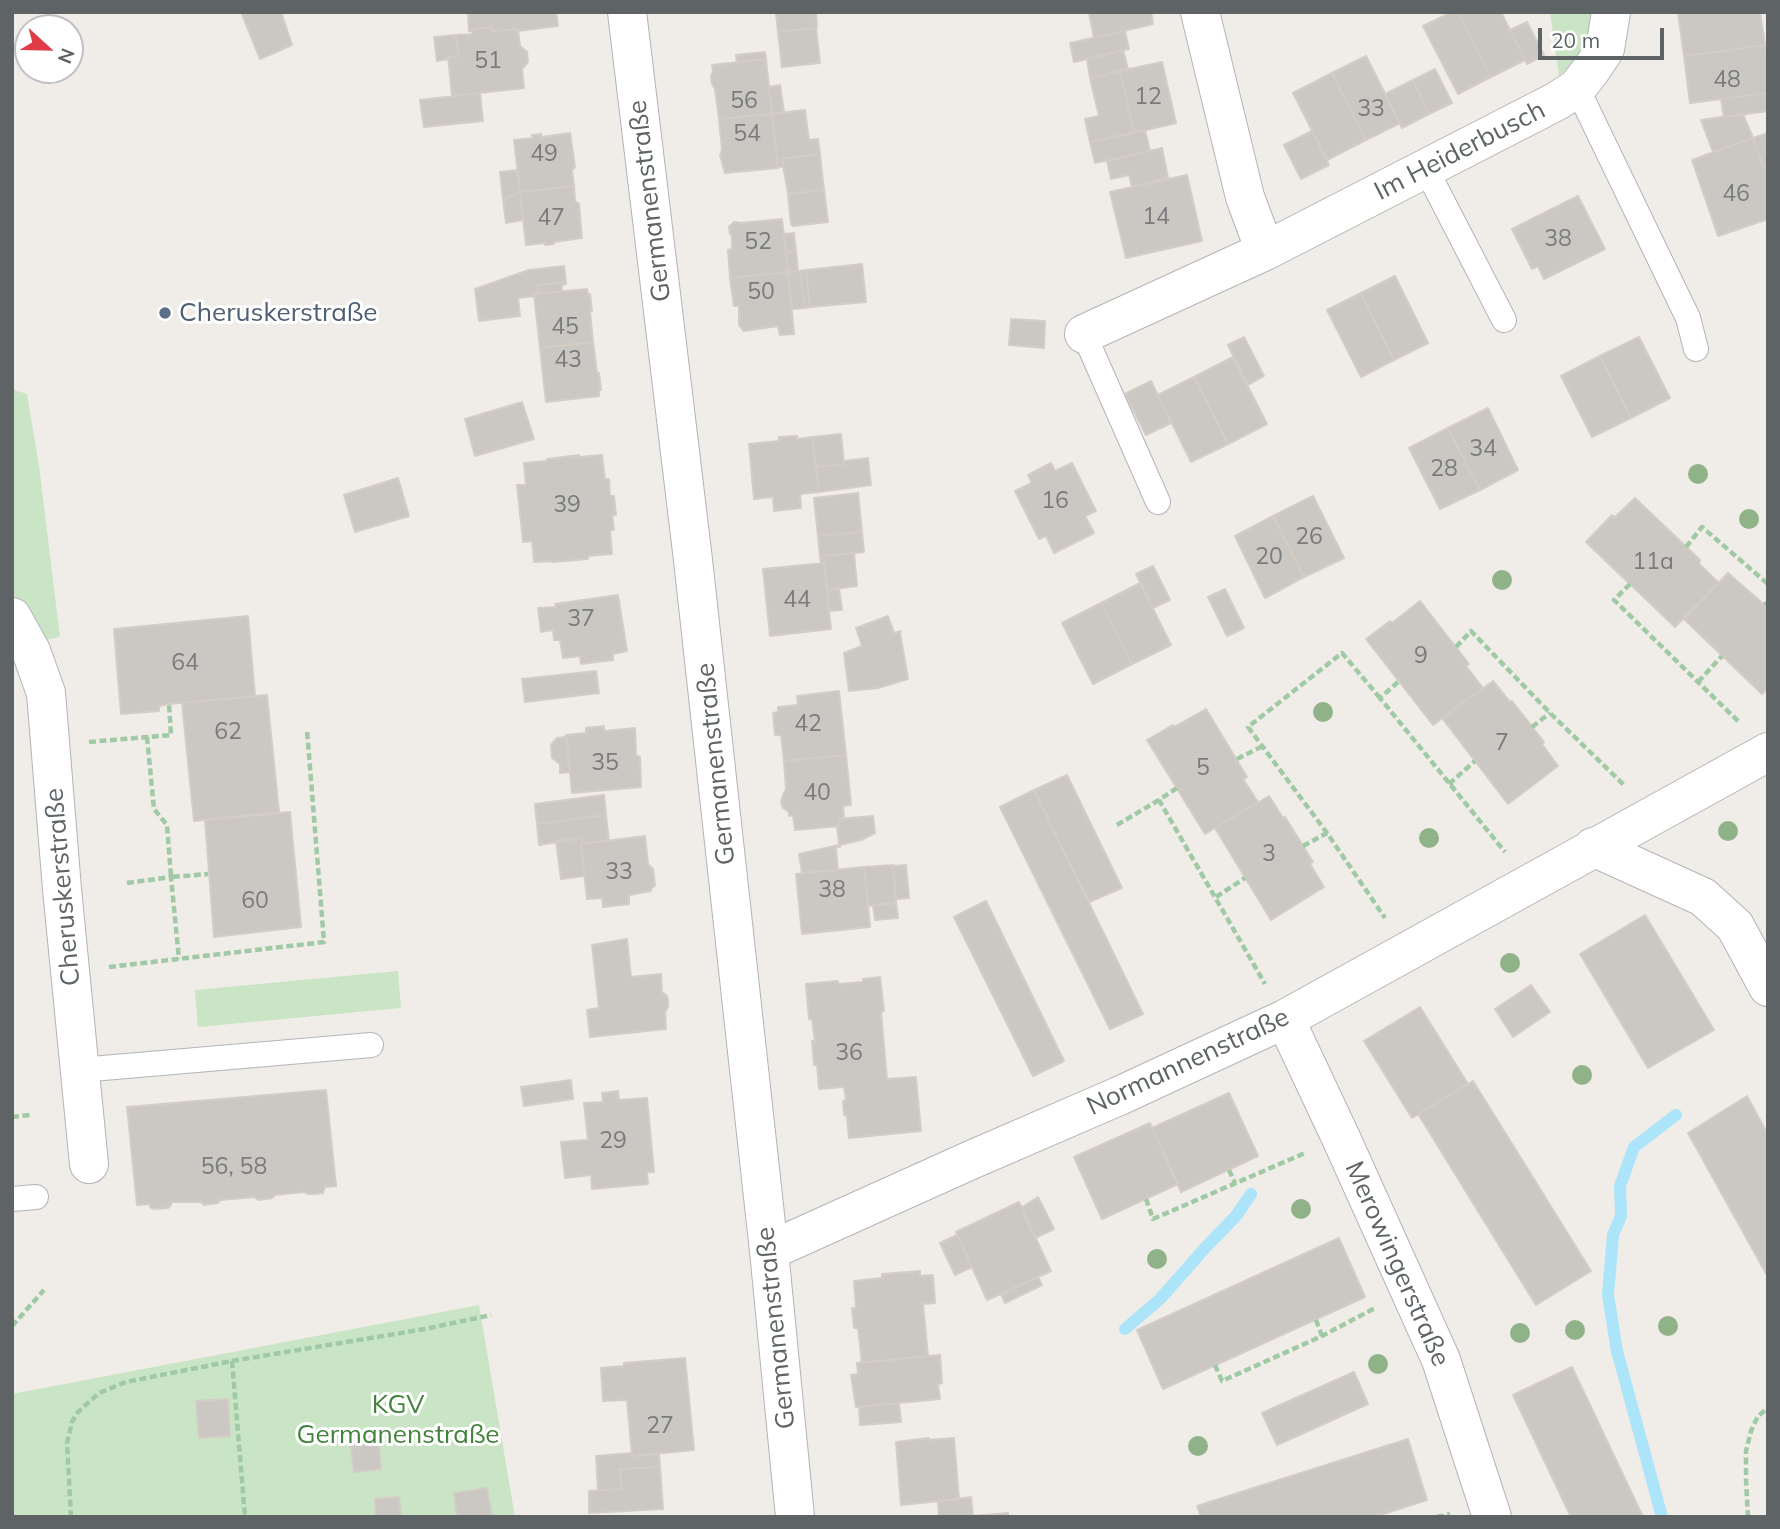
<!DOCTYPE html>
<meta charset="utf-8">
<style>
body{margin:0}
#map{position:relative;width:1780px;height:1529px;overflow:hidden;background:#f0ece7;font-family:Mulish,sans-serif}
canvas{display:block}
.frame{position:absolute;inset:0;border:14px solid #5e6366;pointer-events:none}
.north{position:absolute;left:14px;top:14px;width:70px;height:70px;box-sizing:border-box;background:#fff;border:2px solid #bfc1c2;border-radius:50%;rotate:112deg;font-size:19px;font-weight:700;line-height:28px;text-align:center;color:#5e6366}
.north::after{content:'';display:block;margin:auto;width:24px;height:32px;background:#e03c48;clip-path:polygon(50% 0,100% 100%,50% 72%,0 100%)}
.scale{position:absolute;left:1538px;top:28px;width:126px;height:32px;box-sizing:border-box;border:4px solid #5e6366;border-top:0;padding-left:9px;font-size:21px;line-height:24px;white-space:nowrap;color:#5e6366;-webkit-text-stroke:5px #fff;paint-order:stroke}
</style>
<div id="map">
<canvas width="1780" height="1529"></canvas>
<div class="frame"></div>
<div class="north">N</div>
<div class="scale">20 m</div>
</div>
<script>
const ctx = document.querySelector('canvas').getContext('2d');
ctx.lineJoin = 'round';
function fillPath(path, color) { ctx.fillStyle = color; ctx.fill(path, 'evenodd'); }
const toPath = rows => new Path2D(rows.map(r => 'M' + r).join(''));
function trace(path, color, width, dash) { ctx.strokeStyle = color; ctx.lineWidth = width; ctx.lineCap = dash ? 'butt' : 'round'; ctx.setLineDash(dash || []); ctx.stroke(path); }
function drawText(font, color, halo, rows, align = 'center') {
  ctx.font = font + ' Mulish,sans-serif'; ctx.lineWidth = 6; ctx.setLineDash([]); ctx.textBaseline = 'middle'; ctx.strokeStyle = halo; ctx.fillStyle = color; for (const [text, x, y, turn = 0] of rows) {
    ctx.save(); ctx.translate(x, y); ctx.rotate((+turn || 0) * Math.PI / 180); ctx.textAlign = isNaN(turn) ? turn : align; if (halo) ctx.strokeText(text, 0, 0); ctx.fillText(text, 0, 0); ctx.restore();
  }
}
const green = toPath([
 [1550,12,1594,12,1591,26,1581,51,1567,69,1559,76],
 [12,389,27,394,39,466,60,637,45,640,12,595],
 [398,971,401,1008,198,1027,195,990],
 [479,1305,515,1517,12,1517,12,1394]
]);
const stream = toPath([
 [1125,1329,1160,1299,1205,1248,1236,1216,1251,1194],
 [1662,1517,1617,1351,1608,1295,1613,1235,1621,1216,1620,1186,1634,1147,1676,1115]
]);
const building = toPath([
 [241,12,281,12,292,45,260,59,241,12],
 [468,12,556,12,558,26,518,31,518,29,492,31,491,27,473,29,472,31,469,31,468,12],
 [816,12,817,28,778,32,776,13,816,12],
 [1089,12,1151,12,1153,24,1094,38,1089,12],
 [1452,12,1458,12,1491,77,1458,94,1423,26,1452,12],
 [1458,12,1501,12,1525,60,1491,77,1458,12],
 [1678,12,1760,12,1765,45,1684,56,1678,12],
 [1527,22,1544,55,1527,64,1510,30,1527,22],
 [491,27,492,31,518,29,520,46,527,52,528,62,522,69,524,88,452,96,448,57,459,56,456,35,472,34,473,29,491,27],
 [816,28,820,63,782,67,778,32,816,28],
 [1125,31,1129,49,1074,62,1070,43,1125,31],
 [456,35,459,56,448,57,448,59,437,61,434,37,456,35],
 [1765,45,1768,67,1768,93,1690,103,1684,56,1765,45],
 [1123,50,1128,69,1090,78,1087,59,1123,50],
 [765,52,766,59,737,62,736,55,765,52],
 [1366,56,1400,123,1366,140,1332,73,1366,56],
 [766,59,772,114,719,119,715,89,712,84,711,76,713,71,712,65,766,59],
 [1162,62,1176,123,1134,133,1120,71,1162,62],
 [1435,69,1452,103,1429,114,1413,80,1435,69],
 [1120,71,1134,133,1090,142,1085,119,1099,116,1090,78,1120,71],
 [1332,73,1366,140,1327,160,1293,93,1332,73],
 [1413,80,1429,114,1402,128,1385,94,1413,80],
 [780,85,784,112,772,114,769,87,780,85],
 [480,93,483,121,424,127,420,100,480,93],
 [1768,93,1768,111,1724,117,1721,99,1768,93],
 [805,110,809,140,818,139,820,154,782,159,784,166,778,167,772,114,805,110],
 [772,114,778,168,725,173,720,155,722,150,719,119,772,114],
 [1743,114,1753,138,1713,152,1701,120,1743,114],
 [1145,130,1150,151,1095,163,1090,142,1145,130],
 [1312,131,1329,165,1301,179,1284,145,1312,131],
 [570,133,575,167,572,170,574,186,520,192,514,140,533,138,532,135,541,134,542,137,570,133],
 [1768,133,1768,167,1764,168,1753,138,1768,133],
 [1753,138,1764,168,1768,167,1768,219,1718,236,1692,160,1753,138],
 [1162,148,1168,178,1132,187,1129,175,1111,179,1107,161,1162,148],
 [820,154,824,190,788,194,782,159,820,154],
 [517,170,520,192,503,199,500,172,517,170],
 [1187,175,1202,241,1126,258,1110,192,1187,175],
 [574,186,575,201,579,204,582,238,554,242,554,244,545,245,545,243,526,245,520,192,574,186],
 [824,190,828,222,793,226,791,224,788,194,824,190],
 [520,192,523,220,506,223,503,199,520,192],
 [1578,196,1605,249,1544,279,1538,266,1532,269,1512,229,1578,196],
 [782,219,788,272,730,278,728,250,732,249,732,236,730,234,729,227,734,222,741,223,782,219],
 [794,233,796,251,786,253,784,234,794,233],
 [796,251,798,271,788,272,786,253,796,251],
 [862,264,866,302,810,307,806,270,862,264],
 [564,266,566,282,537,285,538,293,534,294,534,296,518,298,520,316,479,321,475,289,529,270,564,266],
 [806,270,810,307,805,308,800,271,806,270],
 [800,271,805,308,792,309,788,272,800,271],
 [788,272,794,334,780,335,778,326,744,331,739,325,739,306,734,306,730,278,788,272],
 [1395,276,1428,343,1394,360,1361,293,1395,276],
 [566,282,566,284,562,285,562,291,538,293,537,285,566,282],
 [587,289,588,294,590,294,592,311,590,311,593,342,540,348,534,294,587,289],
 [1361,293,1394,360,1361,377,1327,310,1361,293],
 [1011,319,1045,321,1044,348,1009,345,1011,319],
 [1244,337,1264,376,1248,385,1228,345,1244,337],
 [1639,337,1670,398,1631,418,1600,356,1639,337],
 [593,342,597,373,599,373,601,390,599,390,599,396,546,402,540,348,593,342],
 [1600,356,1631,418,1592,437,1561,376,1600,356],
 [1233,357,1267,424,1228,444,1194,377,1233,357],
 [1194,377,1228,444,1191,462,1158,395,1194,377],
 [1151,381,1171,423,1146,435,1125,394,1151,381],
 [522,402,534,439,475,456,465,419,522,402],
 [1488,408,1518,470,1480,490,1448,428,1488,408],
 [1448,428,1480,490,1440,509,1409,448,1448,428],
 [841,434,844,464,816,467,812,437,841,434],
 [797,436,797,439,812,437,819,492,800,494,801,508,774,511,773,497,754,499,749,444,779,441,779,437,797,436],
 [579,455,579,457,602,455,605,479,609,479,610,496,614,496,616,515,612,515,614,530,610,530,612,554,588,556,588,559,552,562,552,561,534,562,532,541,523,542,517,485,526,485,524,463,547,461,547,459,579,455],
 [868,458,871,485,819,492,816,467,844,464,844,461,868,458],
 [1051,463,1055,471,1072,463,1096,511,1085,516,1094,533,1054,553,1046,536,1039,539,1015,491,1032,483,1028,475,1051,463],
 [398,478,409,516,355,532,344,495,398,478],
 [858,493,862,532,818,536,814,498,858,493],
 [1313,496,1344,558,1304,577,1273,516,1313,496],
 [1635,498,1700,560,1699,564,1719,583,1675,627,1586,542,1612,515,1615,517,1635,498],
 [1273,516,1304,577,1265,598,1235,536,1273,516],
 [862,532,864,552,820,556,818,536,862,532],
 [854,553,857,586,827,590,824,563,821,563,820,556,854,553],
 [824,563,831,629,770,636,763,569,824,563],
 [1153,566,1170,600,1153,608,1136,574,1153,566],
 [1728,573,1768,608,1768,688,1762,694,1684,619,1728,573],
 [1140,583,1171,645,1132,664,1101,603,1140,583],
 [839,588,842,610,829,611,827,590,839,588],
 [1225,589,1244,628,1227,636,1208,597,1225,589],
 [618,595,627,651,613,654,613,660,581,664,580,656,563,658,560,640,554,640,553,630,541,632,538,608,556,607,555,604,618,595],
 [1420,601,1469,664,1466,666,1483,688,1433,725,1366,639,1390,621,1392,623,1420,601],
 [1101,603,1132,664,1093,684,1062,623,1101,603],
 [248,616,255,696,169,704,159,706,159,711,121,714,114,629,248,616],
 [888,616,894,633,901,631,900,633,908,679,878,688,849,691,844,653,862,646,856,628,888,616],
 [596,671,599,693,525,702,522,679,596,671],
 [1493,681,1510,702,1512,701,1544,742,1542,744,1558,766,1508,804,1442,718,1493,681],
 [839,691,846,755,784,761,781,735,775,735,773,713,778,712,778,707,798,705,797,696,839,691],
 [267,695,279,812,194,821,182,703,267,695],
 [1206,709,1247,777,1243,779,1258,802,1205,834,1147,740,1173,725,1174,727,1206,709],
 [604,726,604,731,635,728,636,755,640,757,641,787,572,793,566,735,586,733,586,728,604,726],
 [567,737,570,772,560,773,560,764,552,758,551,745,557,738,567,737],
 [846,755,851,805,843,806,844,819,838,819,839,826,795,830,793,815,789,816,789,812,783,808,781,802,783,795,786,789,784,761,846,755],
 [1067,775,1122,888,1089,902,1034,790,1067,775],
 [1034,790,1143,1014,1110,1029,1000,807,1034,790],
 [604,795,606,815,537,824,535,804,604,795],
 [1269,796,1283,818,1285,817,1313,862,1310,864,1324,887,1271,920,1215,828,1269,796],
 [290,812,301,927,214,937,205,820,290,812],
 [606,815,609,841,583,844,582,838,539,845,537,824,606,815],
 [873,816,875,833,861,840,839,845,837,826,839,826,838,819,873,816],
 [645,836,648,864,653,869,655,885,651,889,651,891,629,895,629,904,603,907,602,898,587,899,581,844,645,836],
 [582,838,583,844,581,844,584,876,561,879,556,841,582,838],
 [839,845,840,847,836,847,838,870,802,873,799,854,839,845],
 [893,865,896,903,868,906,864,867,893,865],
 [906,865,909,898,896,899,893,866,906,865],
 [864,867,870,927,802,934,796,874,864,867],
 [986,901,1064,1061,1033,1076,954,917,986,901],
 [896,903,898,918,875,920,873,905,896,903],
 [1645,915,1714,1030,1648,1068,1580,954,1645,915],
 [627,939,631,977,661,974,662,992,667,996,668,1001,668,1007,665,1012,666,1029,590,1037,587,1010,599,1008,592,945,627,939],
 [880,977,884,1011,881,1012,887,1079,916,1077,921,1131,849,1138,847,1116,844,1115,843,1101,846,1100,844,1087,819,1089,817,1065,814,1065,812,1041,815,1041,812,1019,809,1019,806,984,838,981,838,984,863,982,863,979,880,977],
 [1531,985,1550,1012,1513,1037,1495,1009,1531,985],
 [1420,1007,1468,1084,1412,1118,1364,1041,1420,1007],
 [571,1080,573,1099,524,1106,521,1087,571,1080],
 [1473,1081,1591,1271,1536,1305,1418,1114,1473,1081],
 [326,1090,336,1186,325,1187,323,1193,315,1194,308,1194,304,1192,275,1195,272,1198,258,1200,255,1197,220,1200,218,1203,204,1205,201,1202,171,1202,171,1205,168,1208,153,1209,150,1207,150,1204,137,1205,127,1107,326,1090],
 [618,1091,619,1100,647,1098,654,1172,647,1172,648,1184,592,1189,591,1175,565,1178,561,1142,588,1140,584,1103,603,1102,602,1093,618,1091],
 [1229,1093,1258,1156,1181,1192,1152,1128,1229,1093],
 [1747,1096,1768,1135,1768,1277,1688,1133,1747,1096],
 [1150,1123,1178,1184,1102,1219,1074,1157,1150,1123],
 [1038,1197,1054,1229,1035,1238,1021,1208,1038,1197],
 [1019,1202,1051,1271,987,1300,956,1232,1019,1202],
 [957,1235,972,1267,955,1275,940,1243,957,1235],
 [1339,1238,1365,1297,1163,1389,1137,1330,1339,1238],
 [920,1271,920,1276,933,1275,935,1303,923,1304,928,1356,862,1363,858,1328,854,1328,852,1308,856,1308,854,1281,882,1278,882,1274,920,1271],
 [1038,1277,1042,1285,1005,1303,1001,1294,1038,1277],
 [940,1355,942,1383,938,1384,940,1399,856,1407,851,1375,858,1374,857,1363,940,1355],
 [685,1358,694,1450,632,1456,627,1400,603,1401,601,1368,624,1366,624,1363,685,1358],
 [1572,1367,1643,1517,1571,1517,1513,1395,1572,1367],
 [1354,1372,1368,1404,1277,1445,1262,1413,1354,1372],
 [228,1399,230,1436,199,1438,196,1401,228,1399],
 [899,1403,901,1422,860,1425,859,1407,899,1403],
 [378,1436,381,1469,354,1472,350,1439,378,1436],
 [929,1438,929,1440,954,1438,959,1499,901,1505,896,1442,929,1438],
 [1408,1439,1427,1500,1374,1517,1201,1517,1197,1506,1408,1439],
 [632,1453,632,1456,659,1454,660,1467,620,1469,622,1489,598,1490,596,1456,632,1453],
 [660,1467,663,1509,589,1513,589,1491,622,1489,620,1469,660,1467],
 [487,1488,492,1517,457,1517,454,1493,487,1488],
 [399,1497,401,1517,376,1517,375,1499,399,1497],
 [971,1497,973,1516,939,1517,938,1502,971,1497],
 [1008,1513,1008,1517,969,1517,973,1516,1008,1513]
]);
const path = toPath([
 [1686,547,1702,527,1768,584],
 [1630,584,1614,600,1740,723],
 [1764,605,1768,602],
 [1456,647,1471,631,1550,713,1625,786],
 [1398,682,1380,698,1505,852],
 [1698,682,1722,656],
 [1380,698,1342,653,1248,727,1327,833,1385,918],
 [1532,727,1550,713],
 [147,737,154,809,167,825,171,877,208,874],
 [89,742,171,735,169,704],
 [1237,759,1263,746],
 [1449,784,1475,761],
 [1177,788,1159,800,1265,984],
 [1117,825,1159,800],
 [1303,846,1327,833],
 [127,883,171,877,179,959],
 [1216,897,1245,878],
 [109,967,324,942,307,730],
 [12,1117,30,1115],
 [1229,1170,1235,1183],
 [1146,1199,1153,1219,1305,1153],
 [1316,1320,1322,1336],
 [12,1326,44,1290],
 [232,1361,245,1517],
 [1215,1365,1222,1381,1322,1336,1375,1308],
 [1376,1516,1376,1517],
 [71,1517,67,1443,72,1422,78,1412,99,1393,126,1382,232,1361,425,1329,491,1315],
 [1437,1517,1450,1514],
 [1748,1517,1746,1480,1746,1451,1751,1431,1758,1416,1768,1408]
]);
const service = toPath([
 [1577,88,1688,318,1696,349],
 [1426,169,1504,320],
 [1084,334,1158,502],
 [80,1070,371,1045],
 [12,1199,36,1197]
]);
const minor = toPath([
 [627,12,693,560,769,1251,795,1517],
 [1200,12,1245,197,1265,251,1557,101,1577,88,1591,70,1605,49,1611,12],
 [1084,334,1265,251],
 [12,617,31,651,46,693,62,889,89,1164],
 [1593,847,1703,897,1735,926,1768,987],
 [1285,1019,1341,1138,1441,1360,1492,1517],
 [769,1251,971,1160,1119,1096,1285,1019,1768,752]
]);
const trees = [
 [1698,474],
 [1749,519],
 [1502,580],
 [1323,712],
 [1728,831],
 [1429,838],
 [1510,963],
 [1582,1075],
 [1301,1209],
 [1157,1259],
 [1668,1326],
 [1575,1330],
 [1520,1333],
 [1378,1364],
 [1198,1446]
];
const markers = [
 [165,313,7,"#5c6f8a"]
];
const numberNames = [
 ["51",488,61],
 ["48",1727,80],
 ["12",1148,97],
 ["56",744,101],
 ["33",1371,109],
 ["54",747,134],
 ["49",544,154],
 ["46",1736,194],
 ["14",1156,217],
 ["47",551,218],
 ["38",1558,239],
 ["52",758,242],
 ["50",761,292],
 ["45",565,327],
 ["43",568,360],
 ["34",1483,449],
 ["28",1444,469],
 ["16",1055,501],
 ["39",567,505],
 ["26",1309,537],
 ["20",1269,557],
 ["11a",1653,562],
 ["44",797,600],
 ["37",581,619],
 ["9",1421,656],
 ["64",185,663],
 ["42",808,724],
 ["62",228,732],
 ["7",1502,743],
 ["35",605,763],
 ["5",1203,768],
 ["40",817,793],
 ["3",1269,854],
 ["33",619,872],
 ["38",832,890],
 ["60",255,901],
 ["36",849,1053],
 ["29",613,1141],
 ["56, 58",234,1167],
 ["27",660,1426]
];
const streetNames = [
 ["Im Heiderbusch",1460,151,-27],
 ["Germanenstraße",650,201,-97],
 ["Germanenstraße",716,764,-96],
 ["Cheruskerstraße",63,887,-95],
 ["Normannenstraße",1188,1062,-25],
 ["Merowingerstraße",1397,1264,66],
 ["Germanenstraße",776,1328,-96]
];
const serviceNames = [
 ["Cheruskerstraße",179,313]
];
const parkNames = [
 ["KGV",398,1405],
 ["Germanenstraße",398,1435]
];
fillPath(green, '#cae5c5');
trace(stream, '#ace4fa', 12);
fillPath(building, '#cbc7c3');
trace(building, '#d4cdc5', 2);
trace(service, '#b2b5b8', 26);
trace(minor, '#b2b5b8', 40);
trace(path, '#a0c9a5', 4.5, [7, 3.5]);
trace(service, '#fff', 24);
trace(minor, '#fff', 38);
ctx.fillStyle = '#90b288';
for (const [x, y] of trees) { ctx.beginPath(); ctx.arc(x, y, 10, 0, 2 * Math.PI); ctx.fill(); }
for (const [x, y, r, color] of markers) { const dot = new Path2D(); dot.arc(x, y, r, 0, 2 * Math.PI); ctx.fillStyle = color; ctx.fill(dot); trace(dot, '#fff', 2.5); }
drawText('23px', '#797c7d', null, numberNames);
drawText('26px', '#5e6366', '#fff', streetNames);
drawText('26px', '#4e5e75', '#fff', serviceNames, 'left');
drawText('26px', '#41823a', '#fff', parkNames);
</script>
